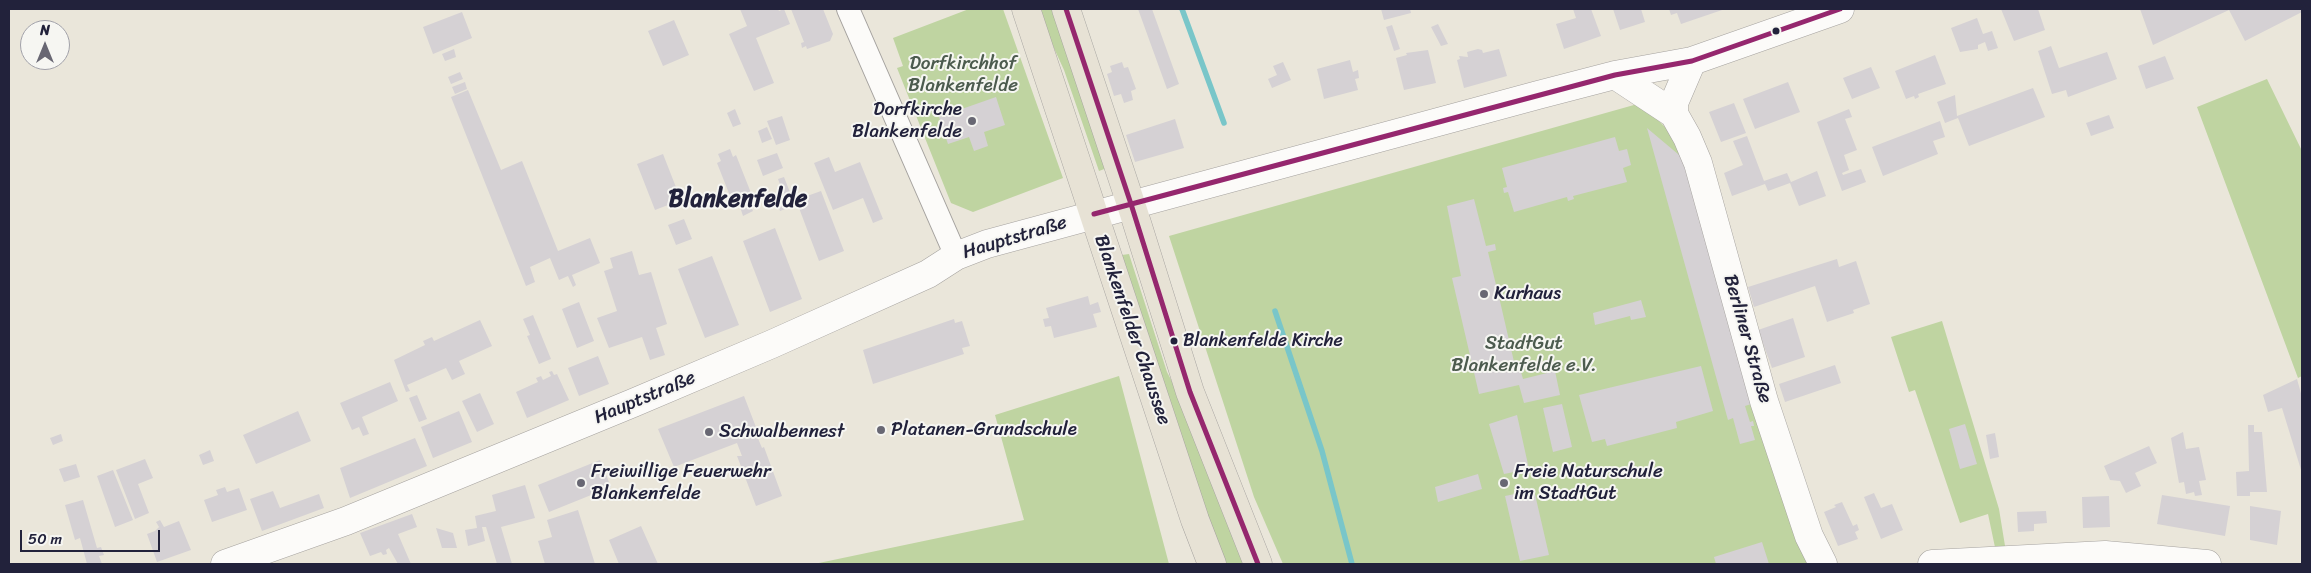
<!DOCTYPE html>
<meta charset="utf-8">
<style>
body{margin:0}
#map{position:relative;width:2311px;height:573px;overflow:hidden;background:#eae6da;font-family:Sriracha,sans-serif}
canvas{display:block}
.frame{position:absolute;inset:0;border:10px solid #22223b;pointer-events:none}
.north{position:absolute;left:20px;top:20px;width:50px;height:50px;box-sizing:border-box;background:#f6f6f2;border:1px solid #a1a1a9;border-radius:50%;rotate:0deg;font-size:14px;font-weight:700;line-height:20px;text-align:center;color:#22223b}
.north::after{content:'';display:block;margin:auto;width:18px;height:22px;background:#686773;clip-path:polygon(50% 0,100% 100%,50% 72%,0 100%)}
.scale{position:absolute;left:20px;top:530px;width:140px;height:22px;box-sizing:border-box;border:2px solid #22223b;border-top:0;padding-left:6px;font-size:15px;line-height:18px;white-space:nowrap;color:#22223b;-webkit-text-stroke:4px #f6f6f2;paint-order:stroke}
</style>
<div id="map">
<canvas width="2311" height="573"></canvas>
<div class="frame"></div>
<div class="north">N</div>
<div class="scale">50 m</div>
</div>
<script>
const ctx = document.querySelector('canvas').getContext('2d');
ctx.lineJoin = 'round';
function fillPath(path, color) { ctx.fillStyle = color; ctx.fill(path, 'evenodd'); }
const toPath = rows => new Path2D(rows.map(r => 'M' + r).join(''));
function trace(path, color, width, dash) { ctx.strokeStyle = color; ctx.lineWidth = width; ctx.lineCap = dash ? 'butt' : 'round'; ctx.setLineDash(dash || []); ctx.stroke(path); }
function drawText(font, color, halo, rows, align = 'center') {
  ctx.font = font + ' Sriracha,sans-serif'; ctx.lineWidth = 4; ctx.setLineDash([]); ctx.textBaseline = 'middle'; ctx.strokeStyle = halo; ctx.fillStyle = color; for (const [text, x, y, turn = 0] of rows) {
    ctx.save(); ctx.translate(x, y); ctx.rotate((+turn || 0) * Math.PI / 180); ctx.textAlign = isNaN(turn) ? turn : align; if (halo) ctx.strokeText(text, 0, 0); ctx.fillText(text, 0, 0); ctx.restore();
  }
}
const green = toPath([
 [969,9,1003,9,1063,178,973,212,951,203,897,68,903,66,893,38],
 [1036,9,1056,9,1107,168,1099,171,1064,70],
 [2267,79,2302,151,2302,376,2298,378,2197,107],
 [1641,103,1685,147,1812,564,1283,564,1254,497,1169,236],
 [1129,254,1167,372,1182,401,1247,564,1224,564,1122,255],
 [1942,321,1999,509,2006,552,1996,552,1988,514,1960,523,1915,390,1909,392,1891,337],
 [1119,376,1169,564,814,564,1024,520,995,415]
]);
const stream = toPath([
 [1182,9,1224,123],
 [1275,311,1322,451,1352,564]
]);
const building = toPath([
 [740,9,778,9,779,11,784,9,790,24,756,38,774,83,754,91,729,34,747,26],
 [791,9,823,9,833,34,830,41,807,49,806,46,802,48,801,43,804,42],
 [1138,9,1152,9,1179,84,1167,89],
 [1381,9,1410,9,1411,13,1384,20],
 [1573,9,1591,9,1601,36,1564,49,1556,24,1576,18],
 [1613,9,1641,9,1645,22,1620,30],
 [1669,9,1725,9,1681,24,1677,13,1671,15],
 [2001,9,2038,9,2045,30,2014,41],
 [2140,9,2300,9,2302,12,2245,41,2229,10,2153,45],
 [462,12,472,38,433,54,423,27],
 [1977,18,1983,34,1992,31,1998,48,1988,51,1985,42,1978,45,1978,49,1960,52,1951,28],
 [674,20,689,55,663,66,648,31],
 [1438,24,1448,44,1441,46,1431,27],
 [1392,25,1400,49,1394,51,1386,27],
 [2051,46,2059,68,2107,52,2117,79,2068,97,2066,90,2052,94,2038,51],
 [454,49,456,57,445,61,442,54],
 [1478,49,1482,50,1483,53,1499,49,1507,76,1464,88,1457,60,1460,59,1459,56,1468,57,1467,52],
 [1428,50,1436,83,1404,90,1396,58,1407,55,1406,53],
 [1935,55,1946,84,1918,94,1919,97,1915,99,1914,96,1906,99,1895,71],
 [2165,56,2174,79,2146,89,2138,66],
 [1350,60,1353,72,1358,70,1359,78,1355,79,1358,90,1324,99,1317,69],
 [1122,62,1124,68,1128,67,1136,89,1131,91,1133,100,1124,103,1121,94,1114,96,1107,74,1112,72,1110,66],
 [1283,62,1291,80,1272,88,1268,79,1277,75,1273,66],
 [1871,67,1880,88,1852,99,1843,78],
 [460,72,463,79,451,84,448,77],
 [465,82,467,89,455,94,452,87],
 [1788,82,1800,112,1755,129,1743,99],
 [2033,88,2045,117,1969,146,1958,118,1945,123,1937,102,1955,95,1957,116],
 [468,90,501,170,522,161,558,251,590,238,600,263,572,275,576,285,573,287,568,276,559,280,550,258,530,267,535,282,526,286,451,97],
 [996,97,1005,125,984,132,988,146,974,151,969,137,948,144,939,117],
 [1734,103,1746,133,1721,142,1709,112],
 [735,109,741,124,733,127,727,113],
 [1849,109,1852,117,1845,119,1857,150,1844,155,1849,170,1842,173,1843,175,1861,169,1866,182,1842,191,1817,122],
 [2109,115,2114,128,2091,136,2086,123],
 [782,116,790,140,776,145,767,121],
 [1175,119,1184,148,1135,162,1126,135],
 [1940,121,1945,137,1933,141,1938,154,1883,176,1872,147],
 [767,127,772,139,762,143,758,131],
 [1647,128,1691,165,1754,403,1745,406,1750,422,1753,421,1754,426,1751,426,1755,440,1740,444,1733,418,1728,420],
 [1747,136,1764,181,1787,173,1791,182,1817,171,1826,196,1799,206,1790,183,1768,191,1765,184,1732,196,1724,173,1743,165,1733,141],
 [1615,137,1619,151,1627,149,1631,165,1623,168,1627,182,1573,196,1574,199,1568,201,1567,197,1514,212,1508,192,1504,193,1503,188,1507,187,1502,168],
 [730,149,733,157,736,155,753,198,748,200,753,211,743,216,739,204,734,206,717,163,721,161,718,154],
 [777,153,783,168,763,176,757,160],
 [663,154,681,200,655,210,637,164],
 [829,157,835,172,860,162,883,219,873,223,863,198,833,210,814,163],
 [784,177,795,205,780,211,776,199,784,196,778,179],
 [821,191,844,251,819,261,796,200],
 [1474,199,1486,246,1495,244,1496,250,1488,252,1498,293,1501,292,1502,296,1499,297,1515,366,1519,365,1523,379,1555,371,1560,395,1524,403,1519,385,1479,394,1452,278,1461,276,1447,206],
 [684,219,692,239,676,245,668,225],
 [775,228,802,299,770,312,743,241],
 [632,251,639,275,651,272,667,324,656,328,665,355,650,360,642,337,609,348,597,318,617,311,604,271,613,268,610,258],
 [712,256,739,325,705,338,678,269],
 [1837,259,1839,267,1856,261,1870,304,1853,310,1854,313,1827,322,1815,286,1754,307,1748,287],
 [1088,296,1090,305,1098,302,1101,312,1093,314,1097,327,1054,338,1051,326,1045,327,1043,319,1049,318,1046,308],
 [1641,300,1646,317,1631,320,1630,316,1595,325,1593,313],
 [579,302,594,341,577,348,562,309],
 [533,315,551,359,539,364,527,336,530,335,523,319],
 [1793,318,1805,357,1772,368,1758,330],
 [954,319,955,323,962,321,970,346,962,348,964,354,873,384,863,350],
 [480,320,492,346,459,361,465,374,452,380,446,368,407,385,410,391,406,392,394,360,425,345,423,341,432,337,434,341],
 [598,356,609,384,579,396,568,368],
 [1835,365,1841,383,1785,402,1779,384],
 [1701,366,1713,411,1676,422,1677,428,1607,446,1605,439,1592,442,1579,395],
 [552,371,554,375,557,374,569,400,527,418,516,392,538,382,536,378,541,376,543,380,551,376,549,372],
 [2297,379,2302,397,2302,473,2282,408,2268,412,2263,395],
 [390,382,398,401,362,417,369,434,363,436,359,427,352,430,340,403],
 [480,393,494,424,477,432,462,401],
 [417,395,427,419,419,422,409,398],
 [744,396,759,435,757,436,762,448,764,447,782,496,756,506,737,456,742,456,737,443,674,467,658,429],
 [1562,404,1572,447,1553,452,1543,408],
 [298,411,311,441,256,464,243,435],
 [459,411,472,442,433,458,421,427],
 [1517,415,1529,469,1504,474,1489,424],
 [1965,424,1977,464,1960,469,1949,429],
 [2248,425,2254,425,2254,432,2262,432,2267,492,2250,492,2250,496,2237,496,2236,472,2249,471],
 [2183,432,2186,449,2199,447,2206,480,2199,481,2202,495,2195,496,2194,492,2186,494,2184,482,2179,483,2171,438],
 [1995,433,1999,457,1990,459,1986,435],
 [61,434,63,441,53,445,50,438],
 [415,438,427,466,350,498,340,468],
 [2149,446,2157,463,2135,473,2141,486,2126,493,2120,481,2110,480,2104,466],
 [210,450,214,461,203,465,199,455],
 [145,459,153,478,138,484,149,513,135,519,116,470],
 [600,460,611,487,549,512,538,485],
 [76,464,80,477,64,482,59,469],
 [113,470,133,520,115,527,97,476],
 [1478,474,1482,489,1438,502,1435,487],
 [525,485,535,518,501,527,512,564,497,564,486,527,482,527,485,541,468,546,465,530,477,528,475,516,496,511,492,495],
 [225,487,227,492,239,488,247,510,212,522,204,500,218,495,216,490],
 [1534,490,1549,555,1520,561,1505,496],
 [273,491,280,508,319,494,324,508,262,531,250,499],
 [1874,493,1881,508,1892,504,1903,530,1881,539,1864,497],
 [2162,495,2230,506,2225,536,2157,524],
 [2109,496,2110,527,2083,528,2082,497],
 [83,500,97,548,101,547,104,555,99,556,102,564,87,564,80,538,75,540,65,505],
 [1842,502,1853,526,1857,524,1859,530,1855,532,1858,539,1838,546,1824,512,1836,507,1834,505],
 [2250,506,2281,511,2277,545,2250,540],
 [578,510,595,564,545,564,538,541,552,537,547,520],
 [2046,511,2047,523,2034,524,2034,531,2018,532,2017,512],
 [412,514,417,527,398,534,411,564,398,564,389,548,386,550,387,554,383,555,381,552,370,556,360,533],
 [160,520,164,527,179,521,191,550,157,562,147,534,155,531,159,527,156,522],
 [641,526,658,564,619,564,609,540],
 [436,528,453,533,457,548,442,548],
 [1762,542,1769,564,1716,564,1714,557]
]);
const minor = toPath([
 [848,9,956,256]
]);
const tertiary = toPath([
 [1615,75,1674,114,1687,137,1698,163,1764,401,1809,536,1823,564],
 [1674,114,1674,103,1692,61],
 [225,564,346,521,633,403,772,344,928,274,956,256,987,244,1538,95,1615,75,1692,61,1840,9],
 [1932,564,2105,555,2207,564]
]);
const primary = toPath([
 [1026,9,1195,520,1212,564],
 [1066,9,1131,204,1190,392,1258,564]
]);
const bus1 = toPath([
 [1066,9,1131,204,1190,392,1258,564],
 [1094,214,1615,75,1692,61,1840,9]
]);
const markers = [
 [1776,31,4.5,"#22223b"],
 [972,121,5,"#686773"],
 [1484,294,5,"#686773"],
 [1174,341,4.5,"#22223b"],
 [881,430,5,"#686773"],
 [709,432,5,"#686773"],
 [581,483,5,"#686773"],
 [1504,483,5,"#686773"]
];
const busNames = [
 ["Blankenfelde Kirche",1183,341]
];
const parkNames = [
 ["Dorfkirchhof",963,64],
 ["Blankenfelde",963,86],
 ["StadtGut",1524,344],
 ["Blankenfelde e.V.",1524,366]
];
const poiNames = [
 ["Dorfkirche",962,110,"right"],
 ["Blankenfelde",962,132,"right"],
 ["Kurhaus",1494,294],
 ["Platanen-Grundschule",891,430],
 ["Schwalbennest",719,432],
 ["Freiwillige Feuerwehr",591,472],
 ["Blankenfelde",591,494],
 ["Freie Naturschule",1514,472],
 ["im StadtGut",1514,494]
];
const streetNames = [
 ["Hauptstraße",1015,238,-17],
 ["Blankenfelder Chaussee",1132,330,71],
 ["Berliner Straße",1747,339,74],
 ["Hauptstraße",645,398,-23]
];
const districtNames = [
 ["Blankenfelde",738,200]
];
fillPath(green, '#bfd4a1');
trace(stream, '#79c6c9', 5.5);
fillPath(building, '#d5d1d4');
trace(minor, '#a5a29f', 24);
trace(tertiary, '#a5a29f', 29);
trace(primary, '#a5a29f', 29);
trace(minor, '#fcfbf9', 22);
trace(tertiary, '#fcfbf9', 28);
trace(primary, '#e7e2d5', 28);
trace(bus1, '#95276e', 5);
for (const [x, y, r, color] of markers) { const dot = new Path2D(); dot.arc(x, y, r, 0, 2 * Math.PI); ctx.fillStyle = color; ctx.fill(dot); trace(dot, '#f6f6f2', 2); }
drawText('18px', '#22223b', '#f6f6f2', busNames, 'left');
drawText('19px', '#4c5b4e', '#f6f6f2', parkNames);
drawText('19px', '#22223b', '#f6f6f2', poiNames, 'left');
drawText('19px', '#22223b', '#f6f6f2', streetNames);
drawText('bold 24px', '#22223b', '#f6f6f2', districtNames);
</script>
